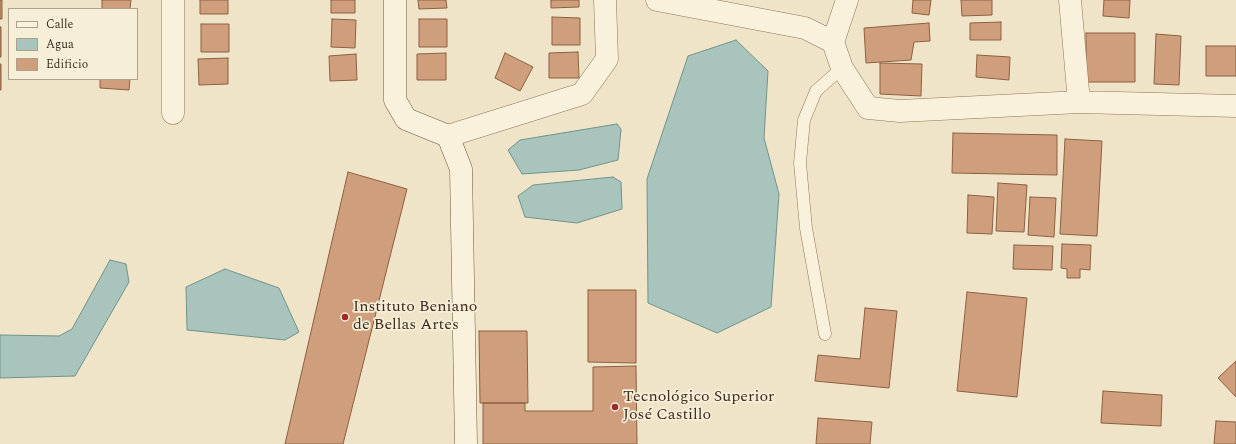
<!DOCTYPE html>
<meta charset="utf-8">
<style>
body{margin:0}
#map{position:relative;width:1236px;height:444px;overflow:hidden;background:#f0e4c8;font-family:Spectral,serif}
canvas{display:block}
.legend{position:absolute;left:8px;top:8px;width:130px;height:72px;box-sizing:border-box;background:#f7eed8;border:1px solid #ada18e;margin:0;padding:5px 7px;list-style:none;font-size:12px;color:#3d2e20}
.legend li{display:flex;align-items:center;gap:8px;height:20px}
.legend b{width:20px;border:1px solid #ada18e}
</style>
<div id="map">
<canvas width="1236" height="444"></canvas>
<ul class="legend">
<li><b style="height:5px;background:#faf1dc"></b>Calle</li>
<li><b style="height:11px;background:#a9c4bc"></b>Agua</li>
<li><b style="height:11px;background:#cf9f7d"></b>Edificio</li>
</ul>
</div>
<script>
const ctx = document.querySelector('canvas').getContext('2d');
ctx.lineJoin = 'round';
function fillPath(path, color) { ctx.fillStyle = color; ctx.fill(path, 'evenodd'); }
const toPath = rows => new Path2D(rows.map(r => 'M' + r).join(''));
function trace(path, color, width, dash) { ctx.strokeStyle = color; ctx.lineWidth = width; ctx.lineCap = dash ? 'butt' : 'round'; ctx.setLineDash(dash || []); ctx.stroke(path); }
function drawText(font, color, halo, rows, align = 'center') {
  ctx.font = font + ' Spectral,serif'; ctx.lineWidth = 3.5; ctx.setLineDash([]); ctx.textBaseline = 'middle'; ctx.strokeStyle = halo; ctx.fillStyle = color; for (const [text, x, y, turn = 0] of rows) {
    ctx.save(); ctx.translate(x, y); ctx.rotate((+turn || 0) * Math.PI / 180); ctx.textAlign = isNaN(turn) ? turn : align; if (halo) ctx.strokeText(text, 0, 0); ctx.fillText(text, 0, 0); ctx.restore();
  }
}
const water = toPath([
 [736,40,768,71,764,138,779,194,771,307,717,333,648,303,647,179,688,56,736,40],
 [617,124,621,129,618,160,579,170,522,174,508,150,520,140,617,124],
 [613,177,621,182,622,209,577,223,525,217,518,196,533,185,613,177],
 [110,260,126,264,129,282,75,376,0,378,0,335,59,336,72,329,110,260],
 [225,269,279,288,299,332,285,340,187,330,186,287,225,269]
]);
const building = toPath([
 [0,0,2,0,2,19,0,19,0,0],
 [102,0,131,0,130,9,102,9,102,0],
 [200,0,228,0,228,14,200,14,200,0],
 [331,0,355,0,355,13,331,13,331,0],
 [418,0,446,0,447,8,419,9,418,0],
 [551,0,579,0,579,7,551,8,551,0],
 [913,0,931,0,929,15,912,13,913,0],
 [961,0,992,0,992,15,962,16,961,0],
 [1104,0,1130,0,1129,18,1103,16,1104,0],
 [552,17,580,18,580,45,552,45,552,17],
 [332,19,356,20,355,48,331,47,332,19],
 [419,19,447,19,447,47,419,47,419,19],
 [1001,22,1001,40,970,40,970,23,1001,22],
 [929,23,930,41,914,42,911,60,866,63,864,28,929,23],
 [201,24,229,24,229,52,201,52,201,24],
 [0,27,1,27,1,57,0,57,0,27],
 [1086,33,1135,33,1135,82,1086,82,1086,33],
 [1156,34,1181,36,1179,85,1154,84,1156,34],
 [1206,46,1236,46,1236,76,1206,76,1206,46],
 [578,52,579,78,549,78,549,53,578,52],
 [446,53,446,80,417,80,417,54,446,53],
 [505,53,533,67,520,91,495,78,505,53],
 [356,54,357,80,330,81,329,56,356,54],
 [977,55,1010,57,1009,80,976,77,977,55],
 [228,58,228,84,199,85,198,59,228,58],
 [880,63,922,64,921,96,880,94,880,63],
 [0,64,1,64,1,90,0,90,0,64],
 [100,79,130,79,129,90,100,88,100,79],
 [953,133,1057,135,1057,175,952,173,953,133],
 [1065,139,1102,141,1097,236,1060,234,1065,139],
 [348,172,407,189,343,444,285,444,348,172],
 [998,183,1027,185,1024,232,996,231,998,183],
 [968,195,994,197,992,234,967,233,968,195],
 [1030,197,1056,198,1054,237,1028,235,1030,197],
 [1062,244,1091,245,1090,270,1080,269,1080,278,1067,278,1067,269,1061,268,1062,244],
 [1014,245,1053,246,1052,270,1013,269,1014,245],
 [588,290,636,290,636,363,588,362,588,290],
 [967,292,1027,298,1017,397,957,391,967,292],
 [865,308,897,311,889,388,815,381,818,355,860,359,865,308],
 [479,331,527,331,528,403,480,403,479,331],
 [1236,361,1236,397,1218,378,1236,361],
 [636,366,637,444,483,444,483,403,525,403,525,411,593,411,593,367,636,366],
 [1103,391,1162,395,1161,426,1101,423,1103,391],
 [818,418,872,422,870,444,816,444,818,418],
 [1216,421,1236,422,1236,444,1214,444,1216,421]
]);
const lane = toPath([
 [825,334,806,228,800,163,804,120,816,91,842,68]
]);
const street = toPath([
 [173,0,173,113],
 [657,0,805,28,833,42,842,68,868,108,900,111,1079,102,1236,106],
 [1070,0,1079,102],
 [833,42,847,0],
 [448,136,582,94,607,59,605,0]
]);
const secondary = toPath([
 [395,0,395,100,406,119,448,136,461,169,466,444]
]);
const markers = [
 [345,317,4,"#9e2a2b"],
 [615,407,4,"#9e2a2b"]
];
const poiNames = [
 ["Instituto Beniano",353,308],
 ["de Bellas Artes",353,326],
 ["Tecnológico Superior",623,398],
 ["José Castillo",623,416]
];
fillPath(water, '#a9c4bc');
trace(water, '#6f938a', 1);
fillPath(building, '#cf9f7d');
trace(building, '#8d5f41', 1);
trace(lane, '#8d765c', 13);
trace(street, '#8d765c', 23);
trace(secondary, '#6f573f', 23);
trace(lane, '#faf1dc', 12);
trace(street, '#faf1dc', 22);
trace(secondary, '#faf1dc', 22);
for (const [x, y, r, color] of markers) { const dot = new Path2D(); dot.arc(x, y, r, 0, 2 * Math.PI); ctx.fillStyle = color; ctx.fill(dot); trace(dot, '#f7eed8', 1.5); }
drawText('16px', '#3d2e20', '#f7eed8', poiNames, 'left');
</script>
